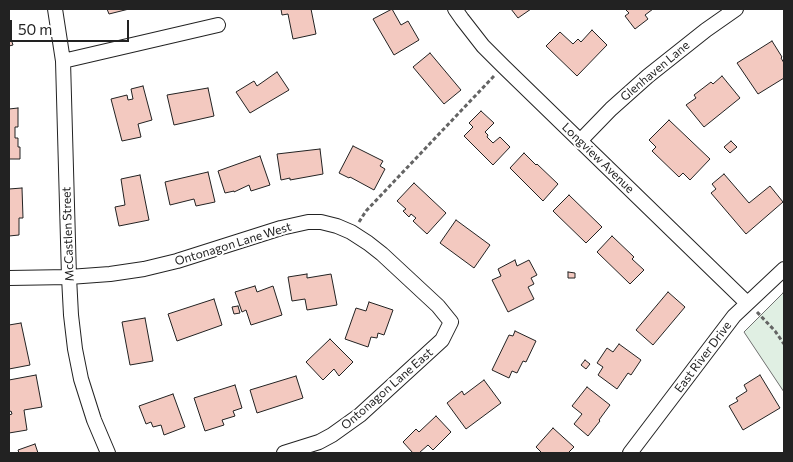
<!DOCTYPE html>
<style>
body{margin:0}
#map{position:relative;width:793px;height:462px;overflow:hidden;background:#fff;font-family:Commissioner,sans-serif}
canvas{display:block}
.frame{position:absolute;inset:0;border:10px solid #222;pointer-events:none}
.scale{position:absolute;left:10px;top:20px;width:119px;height:22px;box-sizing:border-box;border:2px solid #222;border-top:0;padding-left:6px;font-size:15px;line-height:18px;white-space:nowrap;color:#222;-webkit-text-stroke:4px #fff;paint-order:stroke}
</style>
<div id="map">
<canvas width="793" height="462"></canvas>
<div class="frame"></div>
<div class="scale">50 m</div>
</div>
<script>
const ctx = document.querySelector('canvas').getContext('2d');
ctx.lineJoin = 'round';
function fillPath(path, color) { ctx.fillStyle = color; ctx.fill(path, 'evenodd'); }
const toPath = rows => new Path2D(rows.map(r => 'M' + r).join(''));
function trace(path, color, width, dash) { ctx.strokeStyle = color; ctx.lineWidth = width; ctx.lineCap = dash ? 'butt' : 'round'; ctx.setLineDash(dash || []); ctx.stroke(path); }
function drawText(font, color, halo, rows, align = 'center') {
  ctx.font = font + ' Commissioner,sans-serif'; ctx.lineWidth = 4; ctx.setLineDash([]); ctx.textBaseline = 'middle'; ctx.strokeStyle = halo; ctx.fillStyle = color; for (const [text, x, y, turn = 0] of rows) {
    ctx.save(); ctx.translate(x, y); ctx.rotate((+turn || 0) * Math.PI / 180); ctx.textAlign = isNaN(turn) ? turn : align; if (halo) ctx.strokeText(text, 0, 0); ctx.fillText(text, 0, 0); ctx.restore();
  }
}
const green = toPath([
 [783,293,784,295,784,392,744,332,783,293]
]);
const building = toPath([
 [107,9,129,9,109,14,107,9],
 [281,9,311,9,316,34,293,39,288,14,282,15,281,9],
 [392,9,401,25,408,21,419,40,394,55,373,19,392,9],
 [511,9,531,9,518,18,511,9],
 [625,9,653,9,645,15,648,19,635,29,625,16,629,13,625,9],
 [592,30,607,45,577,76,546,46,560,32,573,44,578,39,581,42,592,30],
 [9,33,13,45,9,46,9,33],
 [772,41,782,57,781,58,784,63,784,78,758,94,737,63,772,41],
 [430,53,461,90,444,104,413,67,430,53],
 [277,72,289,90,250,113,236,92,254,81,257,86,277,72],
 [722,76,740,98,704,127,686,105,696,98,694,95,711,82,713,84,722,76],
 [143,86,152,120,138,124,141,137,122,141,111,99,127,95,128,100,133,99,131,89,143,86],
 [208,88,214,116,174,125,167,95,208,88],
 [18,108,18,127,15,127,15,138,18,138,18,147,20,147,20,159,9,159,9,109,18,108],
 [481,111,494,123,485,132,488,135,487,137,493,143,500,137,510,147,493,165,464,136,473,127,469,123,481,111],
 [669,120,710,159,690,180,683,173,679,177,652,151,656,147,649,140,669,120],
 [731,141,737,147,730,153,724,147,731,141],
 [353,146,383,161,380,166,385,169,374,190,350,177,349,178,339,173,353,146],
 [320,149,323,174,290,180,290,178,281,180,277,154,320,149],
 [524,153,536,165,537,164,558,184,543,201,510,168,524,153],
 [260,156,270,185,251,191,249,185,234,192,234,191,225,193,218,171,260,156],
 [208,172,215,202,196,206,194,199,170,205,165,182,208,172],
 [724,174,749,203,770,186,783,202,746,234,711,193,716,189,712,184,724,174],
 [140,175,149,220,119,226,115,207,125,205,121,179,140,175],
 [414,183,446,213,427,234,413,221,416,218,411,214,409,217,403,211,406,209,397,201,414,183],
 [22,188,23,218,19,218,19,235,9,236,9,189,22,188],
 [569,195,602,227,586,243,553,211,569,195],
 [456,220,490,245,474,268,440,243,456,220],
 [612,236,634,257,632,259,644,270,630,284,597,252,612,236],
 [515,260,517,266,529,260,537,275,531,278,534,284,528,287,534,299,508,312,492,280,501,276,498,269,515,260],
 [568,272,575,273,575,278,568,278,568,272],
 [307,274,307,278,331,274,337,305,307,310,305,299,292,301,288,277,307,274],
 [255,286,257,292,273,286,282,315,251,325,246,310,242,312,235,292,255,286],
 [668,292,685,307,653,345,636,330,668,292],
 [214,299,222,325,177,341,168,314,214,299],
 [369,302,393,310,384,335,378,333,377,338,371,337,368,347,345,339,356,308,366,311,369,302],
 [238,306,240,313,234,314,232,307,238,306],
 [145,318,153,361,130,365,122,322,145,318],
 [21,323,30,365,9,369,9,325,21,323],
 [515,331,536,341,526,362,523,361,517,373,512,371,509,378,492,370,509,335,513,336,515,331],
 [330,339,353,362,339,376,334,369,323,380,306,362,330,339],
 [619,344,641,360,631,375,628,373,617,389,598,375,603,367,597,363,607,348,613,352,619,344],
 [585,360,590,364,586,369,581,365,585,360],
 [36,375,42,407,24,410,27,430,9,433,9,415,12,414,11,411,9,412,9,380,36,375],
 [760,375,780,408,743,430,729,406,738,401,736,398,747,391,744,385,760,375],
 [296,376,303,398,257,413,250,390,296,376],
 [484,380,501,403,466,429,447,403,462,391,464,395,484,380],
 [235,385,242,408,233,411,235,416,222,420,224,425,205,431,194,398,235,385],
 [587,387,610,405,599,420,600,421,588,436,574,424,582,414,572,406,587,387],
 [173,394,185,427,164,435,161,425,153,427,151,422,146,424,139,406,173,394],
 [436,416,451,432,433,450,428,445,419,453,413,453,403,442,416,429,419,432,436,416],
 [553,428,574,447,568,453,542,453,536,447,553,428],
 [35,444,38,453,19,453,18,450,35,444]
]);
const path = toPath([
 [359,222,366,211,494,76],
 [757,312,775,331,784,344]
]);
const street = toPath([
 [55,9,63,61,69,277,71,315,75,349,81,379,94,420,108,453],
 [455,9,462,19,483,46,503,66,747,303],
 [63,61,218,25],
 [580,141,611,109,648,76,706,30,736,9],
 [9,278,69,277,110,274,144,269,177,261,281,228,308,222,321,222,337,226,351,232,368,243,382,254,438,306,451,322,442,340,360,415,332,435,319,442,284,453],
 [630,453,734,316,784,269]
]);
const streetNames = [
 ["Glenhaven Lane",655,71,-40],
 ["Longview Avenue",598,158,44],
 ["McCastlen Street",68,234,-92],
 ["Ontonagon Lane West",233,244,-17],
 ["East River Drive",703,357,-53],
 ["Ontonagon Lane East",387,389,-41]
];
fillPath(green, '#e0efe3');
trace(green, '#6f6f6f', 1);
fillPath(building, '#f3c9c0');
trace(building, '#222', 1);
trace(street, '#222', 16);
trace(path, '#646464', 3, [4, 2.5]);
trace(street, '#fff', 14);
drawText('12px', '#222', '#fff', streetNames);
</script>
